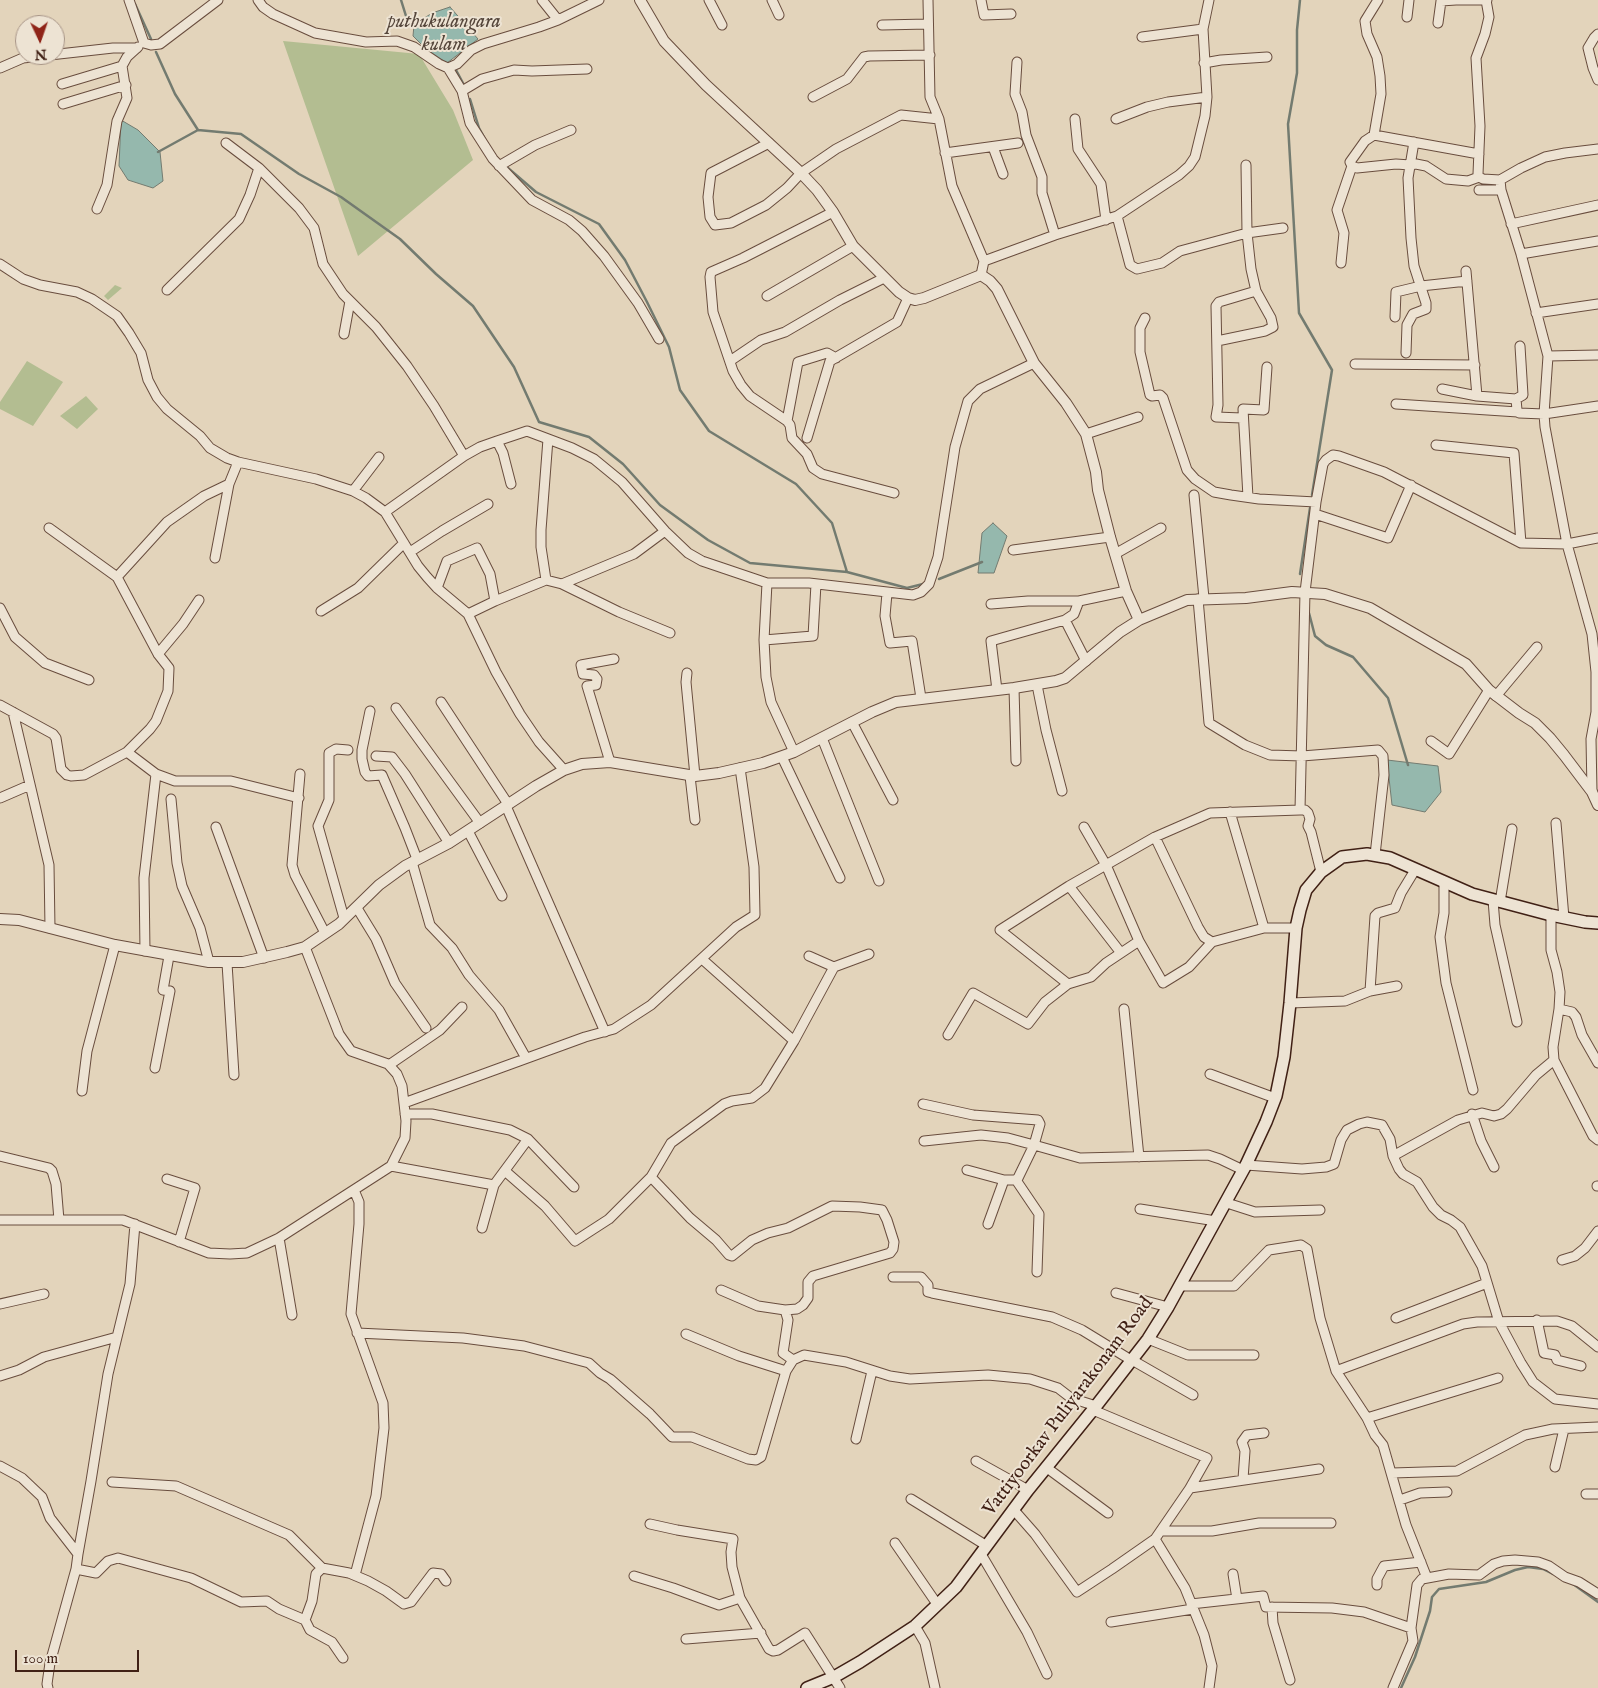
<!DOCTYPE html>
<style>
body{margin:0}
#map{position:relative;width:1598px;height:1688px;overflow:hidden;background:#e3d4bb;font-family:"IM FELL English",serif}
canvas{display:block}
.north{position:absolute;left:15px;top:15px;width:50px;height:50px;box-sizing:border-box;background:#ede3d3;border:1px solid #a89587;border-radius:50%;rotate:177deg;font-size:14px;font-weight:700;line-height:20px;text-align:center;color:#402015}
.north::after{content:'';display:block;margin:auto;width:18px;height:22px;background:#8f2418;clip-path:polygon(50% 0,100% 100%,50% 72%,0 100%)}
.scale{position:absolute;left:15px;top:1650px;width:124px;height:22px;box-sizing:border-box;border:2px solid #402015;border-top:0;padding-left:6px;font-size:15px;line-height:18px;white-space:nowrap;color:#402015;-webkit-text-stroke:4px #ede3d3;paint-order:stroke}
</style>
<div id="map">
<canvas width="1598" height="1688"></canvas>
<div class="north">N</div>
<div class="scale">100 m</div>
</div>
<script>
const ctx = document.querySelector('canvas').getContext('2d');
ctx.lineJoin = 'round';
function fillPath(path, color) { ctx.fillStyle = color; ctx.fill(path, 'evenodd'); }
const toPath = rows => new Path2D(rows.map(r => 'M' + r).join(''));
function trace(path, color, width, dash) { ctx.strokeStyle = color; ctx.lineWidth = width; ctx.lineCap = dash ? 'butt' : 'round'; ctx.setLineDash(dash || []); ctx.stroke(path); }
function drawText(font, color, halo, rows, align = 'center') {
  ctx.font = font + ' "IM FELL English",serif'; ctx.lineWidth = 4; ctx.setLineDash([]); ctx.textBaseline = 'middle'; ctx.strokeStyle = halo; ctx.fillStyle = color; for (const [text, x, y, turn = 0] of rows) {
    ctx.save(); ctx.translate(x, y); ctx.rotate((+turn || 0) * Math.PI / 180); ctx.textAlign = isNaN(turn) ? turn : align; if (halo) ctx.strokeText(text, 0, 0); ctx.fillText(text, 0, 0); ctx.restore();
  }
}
const green = toPath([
 [283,41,419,54,453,110,473,160,358,256],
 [115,285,122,288,108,300,104,296],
 [27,361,63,382,33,426,0,409,0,402],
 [86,396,98,409,77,429,60,416]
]);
const water = toPath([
 [450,7,478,39,447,63,426,49,413,36,414,25,432,13,450,7],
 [121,120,138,130,160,152,163,181,153,188,128,180,119,166,121,120],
 [993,523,1007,536,994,573,978,573,982,533,993,523],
 [1387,760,1438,766,1441,792,1425,812,1392,805,1387,760]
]);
const stream = toPath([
 [401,0,406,16,421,23],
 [1300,0,1297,30,1297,73,1288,124,1299,313,1332,370,1312,495],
 [135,4,151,39],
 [156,52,175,94,198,130],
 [456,70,464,85],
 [470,99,479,128,485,139],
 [158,152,198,130,241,134,299,174,341,197,400,239,436,274,473,306,514,367,539,422,589,437,623,464,660,505,708,540,750,563,847,572,907,588,923,584],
 [508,168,536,192,599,224,625,260,647,302,669,347,680,390,709,431,796,484,832,523,847,572],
 [1300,574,1310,508],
 [939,579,982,562],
 [1309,613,1315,636,1326,645,1353,657,1388,698,1408,765],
 [1573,1584,1598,1602],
 [1401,1688,1415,1657,1430,1611,1432,1597,1439,1589,1486,1582,1515,1570,1528,1567,1543,1569,1553,1574]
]);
const minor = toPath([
 [129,0,144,43,151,45,160,44,218,0],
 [258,0,263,7,273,14,315,33,366,42,397,41,414,47,439,64,448,68,462,91,470,123,493,159,532,200,569,220,582,231,604,256,638,303,659,339],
 [542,0,558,20],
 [709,0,722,25],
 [772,0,779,15],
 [928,0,930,97,939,119,952,186,984,261,981,275],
 [981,0,984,15,1011,14],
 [1458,0,1487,0],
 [1486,0,1489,17,1485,34,1476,58,1480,126,1478,174,1479,177,1483,179,1500,180],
 [1407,17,1409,0],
 [1438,23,1441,1,1456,0],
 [882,25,928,24],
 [1598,34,1594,38,1588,48,1593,68,1598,80],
 [1142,37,1203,29],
 [1017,62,1015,94,1022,112,1026,135,1042,177,1042,193,1055,235],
 [1204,63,1221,60,1267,57],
 [0,68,23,58,113,48,137,48],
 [448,68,457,64,471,50,483,44,539,27,558,20,599,0],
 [62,84,122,66,127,57,138,47],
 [462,91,482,79,514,70,532,71,587,69],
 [813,97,847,79,864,57,869,56,930,55],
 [63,104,126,85],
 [1075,119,1078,149,1101,184,1106,220],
 [1116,119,1147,107,1168,102,1207,97],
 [1374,135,1381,94,1380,76,1377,57,1367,34,1365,21,1378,0],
 [226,143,259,168,299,208,314,228,323,264,343,294,376,327,407,366,434,406,464,456],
 [769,143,711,173,708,197,710,217,715,225,731,223,766,205,787,188,801,173,836,149,901,115,939,119],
 [993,147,1003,174],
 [1598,149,1565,153,1545,157,1521,168,1500,180,1501,190,1521,254,1548,356,1544,414,1598,406],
 [945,153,1018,143],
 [1246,165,1247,233,1283,228],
 [499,166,535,145,571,130],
 [1479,177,1468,181,1446,179,1426,166,1416,164,1410,165,1396,164,1357,168,1352,166,1350,162,1365,141,1374,135,1479,154],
 [1479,190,1501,190],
 [97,209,107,185,117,121,127,98,122,66],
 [833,212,743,258,711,272,710,277,713,312,733,371,741,385,750,396,787,421,790,425,792,438,807,454,813,468,822,474,894,493],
 [1117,216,1179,175,1189,166,1195,157,1205,116,1207,97,1203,29,1209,0],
 [1511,224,1598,205],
 [1521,254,1598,241],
 [984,261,1055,235,1117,216,1130,265,1137,269,1162,263,1180,251,1247,233,1251,269,1256,291,1271,318,1273,327,1265,331,1217,341],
 [1341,263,1344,233,1337,210,1352,166],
 [0,264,23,279,40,285,77,292,92,299,117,316,129,333,141,353,148,380,157,397,167,409,200,436,210,448,227,458,238,462,316,479,353,491,366,498,385,512,418,566,427,577,437,588,468,614,496,672,520,714,539,742,564,770],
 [1466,271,1477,396,1516,399,1517,410,1519,413,1544,414,1545,427,1567,544,1592,634,1596,672,1596,712,1591,739,1592,792],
 [167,290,239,219,250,195,259,168],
 [767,296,853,246],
 [1536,313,1598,304],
 [1395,317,1396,292,1421,286,1467,281],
 [1145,318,1140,328,1140,352,1150,395,1152,396,1160,395,1163,398,1187,470,1195,479,1214,492,1231,495,1259,499,1316,502],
 [344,334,350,301],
 [1406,353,1407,325,1413,314,1426,309,1426,303,1414,266,1411,238,1408,178,1414,142],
 [1548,356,1598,355],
 [730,361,761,340,785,332,840,300,884,278],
 [1355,364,1475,365],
 [1442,389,1477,396],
 [1516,399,1523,395,1520,346],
 [1396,404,1518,412],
 [1242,418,1216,417,1218,405,1216,306,1219,302,1256,291],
 [787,421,798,362,827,353,836,358],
 [1086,434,1138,417],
 [807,438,830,361,897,322,908,298],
 [497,441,527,431,572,448,594,459,622,482,665,531,688,553,702,561,767,583,809,583,913,595,921,592,929,584,938,557,955,447,968,401,980,389,1034,363],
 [1436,445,1514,453,1521,543],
 [353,491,379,457],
 [1194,495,1204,598],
 [1248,497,1243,409,1264,410,1267,367],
 [385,512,464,456,480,447,497,441,503,453,511,484],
 [1315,514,1388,538,1411,485],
 [49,528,117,577,167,522,204,496,229,484],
 [1013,550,1110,537],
 [410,552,442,531,488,504],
 [1115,554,1161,528],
 [215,558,229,484,238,462],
 [117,577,158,654,169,668,168,691,156,721,150,729,127,752],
 [546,580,541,547,541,530,548,439],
 [767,583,764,640,766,677,771,702,794,752],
 [562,584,619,612,670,633],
 [437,588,447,561,477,548,490,574,495,601],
 [887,593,885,616,890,643,912,641,921,698],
 [1198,599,1209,723,1245,745,1270,755,1302,756,1378,750,1383,756,1384,775,1375,855],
 [991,604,1028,601,1079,601],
 [0,608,15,637,45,663,89,680],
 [321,611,358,588,404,543],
 [468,614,495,601,546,580,562,584,634,554,665,531],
 [1065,620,1086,661],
 [764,640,813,636,816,584],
 [158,654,183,624,199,600],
 [687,673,686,682,695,776],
 [1037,685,1046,730,1062,791],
 [1014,688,1016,761],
 [997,690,991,641,1065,620,1074,614,1079,601,1126,591],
 [1496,696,1537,647],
 [441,702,508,804],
 [0,705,53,734,56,738,61,769,67,775,71,776,84,775,127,752,156,774,175,781,231,781,299,798],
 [396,708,480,823],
 [370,711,362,750,362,759,365,772,368,776,382,775,405,828,417,859],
 [13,712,49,865,50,928],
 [852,722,893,800],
 [822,738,879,881],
 [1431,741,1449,754,1489,690],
 [376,756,392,757,405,774,449,843],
 [782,757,840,878],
 [610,762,587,686,596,685,597,679,594,675,583,674,581,665,614,659],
 [300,774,292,865,295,875,325,933],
 [690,776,695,820],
 [0,798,30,785],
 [171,799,177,863,182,886,200,928,209,962],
 [506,806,605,1032],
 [1230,812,1264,928],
 [1556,823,1564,918],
 [216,827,264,958],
 [1084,827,1106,865,1139,941,1163,983,1189,967,1212,942,1264,928,1296,928],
 [468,831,502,896],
 [1155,837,1198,927,1204,937,1212,942],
 [412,862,430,925,452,948,469,975,499,1010,526,1058],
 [1321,872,1311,832,1308,826,1310,819,1308,813,1305,810,1300,810,1305,592,1316,502,1323,464,1326,460,1333,455,1339,456,1384,472,1521,543,1567,544,1598,538],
 [1444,883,1444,913,1440,937,1446,983,1473,1090],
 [1069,886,1121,953],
 [1493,900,1495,925,1517,1022],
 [1500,902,1512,829],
 [357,908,376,939,395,983,426,1028],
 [1551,915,1551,950,1557,972,1560,992,1559,1009,1553,1047,1554,1060,1536,1075,1507,1109,1501,1114,1494,1116,1482,1113,1458,1120,1393,1156,1399,1169,1403,1174,1417,1182,1433,1207,1441,1215,1451,1220,1460,1227,1482,1266,1499,1322,1521,1363,1533,1382,1555,1399,1598,1404],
 [344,918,318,826,329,800,329,753,336,749,348,750],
 [305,947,339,1034,351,1051,388,1064,397,1074,402,1086,406,1121,405,1138,391,1166,494,1185],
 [145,951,144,878,156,774],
 [809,956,834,967],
 [702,959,794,1041],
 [227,963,234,1075],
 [1068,984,1000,930,1069,886,1155,837,1210,813,1300,810],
 [1370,991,1397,986],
 [1290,1003,1345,1001,1370,991,1375,916,1378,913,1395,908,1401,893,1415,870],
 [1124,1009,1139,1157],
 [1559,1009,1572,1012,1576,1017,1582,1035,1598,1063],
 [948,1035,973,993,1028,1024,1045,1002,1068,984,1091,977,1106,963,1139,941],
 [1554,1060,1593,1136,1598,1140],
 [389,1065,440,1030,462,1007],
 [155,1068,170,991,163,990,169,956],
 [1210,1074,1275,1098],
 [82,1091,87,1051,115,945],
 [404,1103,585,1037,614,1029,651,1005,736,927,755,915,754,867,740,768],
 [923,1104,973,1115,1038,1120,1040,1124,1034,1145,1080,1158,1208,1155,1220,1159,1243,1170],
 [405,1114,432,1114,510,1130,528,1139],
 [1472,1114,1481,1141,1494,1167],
 [924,1141,981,1135,1008,1138,1034,1145,1018,1178,1015,1180,1004,1180,967,1170],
 [0,1156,49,1168,52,1171,56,1184,59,1220],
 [1246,1165,1302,1169,1326,1167,1334,1164,1341,1140,1347,1130,1359,1124,1367,1122,1382,1125,1390,1139,1393,1156],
 [505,1171,545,1206,575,1241,609,1219,651,1177],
 [167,1179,195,1188,179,1242],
 [1016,1180,1039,1214,1037,1272],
 [1597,1186,1598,1186],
 [354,1190,359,1202,359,1224,351,1314,383,1403,384,1428,376,1496,355,1575],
 [1227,1203,1255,1212,1320,1210],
 [1140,1209,1216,1221],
 [0,1220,123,1220,209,1253,230,1254,247,1253,279,1238,391,1166],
 [988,1224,1004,1180],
 [482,1228,494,1185,528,1139,574,1187],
 [279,1238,292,1315],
 [1562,1260,1575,1256,1585,1248,1598,1231],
 [893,1277,921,1277,928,1285,928,1292,932,1293,1052,1317,1082,1330,1131,1360],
 [1180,1286,1234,1286,1269,1250,1301,1245,1307,1249,1320,1318,1336,1371,1367,1418,1375,1435,1383,1445,1406,1525,1427,1578],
 [721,1290,758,1306,785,1310,788,1320,783,1353,793,1360],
 [1116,1293,1168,1307],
 [0,1304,44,1294],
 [785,1310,797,1309,803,1305,808,1298,808,1282,813,1276,890,1253,893,1249,894,1242,887,1220,882,1210,860,1207,832,1206,788,1228,768,1233,752,1240,732,1256,729,1255,716,1240,690,1218,651,1177,671,1143,724,1104,732,1101,752,1098,765,1088,794,1041,834,967,869,954],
 [1396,1318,1487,1283],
 [1537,1320,1544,1353,1555,1355,1557,1360,1581,1366],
 [357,1333,463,1338,524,1346,589,1363,600,1373,610,1379,650,1414,672,1437,692,1437,748,1459,756,1460,761,1457,786,1371,793,1360,804,1355,846,1362,890,1376,910,1379,988,1375,1030,1379,1058,1388,1071,1398,1096,1406],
 [686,1334,739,1356,786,1371],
 [1148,1339,1188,1355,1254,1355],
 [1132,1360,1193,1395],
 [1336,1371,1463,1324,1477,1322,1557,1321,1572,1326,1598,1347],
 [0,1376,19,1370,44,1357,117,1337],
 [1093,1410,1207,1458,1190,1488],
 [1367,1418,1498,1378],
 [856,1439,872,1371],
 [976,1461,1028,1490],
 [0,1466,22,1478,42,1497,50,1518,78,1554,76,1569,50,1663,47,1684,48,1688],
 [1555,1467,1564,1429],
 [1047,1468,1108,1513],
 [1392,1473,1457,1471,1525,1435,1553,1429,1598,1427],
 [1243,1479,1245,1451,1242,1442,1247,1435,1264,1433],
 [112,1482,176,1486,289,1535,322,1568],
 [1586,1494,1598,1494],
 [911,1499,987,1546],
 [1400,1500,1420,1493,1447,1492],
 [1013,1509,1035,1534,1077,1592,1112,1569,1155,1539,1185,1588,1204,1635,1212,1666,1209,1688],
 [650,1524,677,1530,733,1539,731,1552,732,1567,740,1598,769,1649,773,1651,778,1650,805,1633,840,1688],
 [1161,1531,1212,1531,1259,1523,1331,1523],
 [1155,1539,1190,1488,1319,1469],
 [895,1543,937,1604],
 [78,1554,91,1481,108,1374,130,1284,135,1224],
 [981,1554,1027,1632,1047,1674],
 [76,1569,96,1573,108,1561,118,1558,191,1578,241,1602,267,1601,279,1609,305,1620,310,1630,332,1642,343,1658],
 [1233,1574,1237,1599],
 [634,1576,673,1588,719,1605,740,1598],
 [1377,1585,1377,1579,1384,1566,1421,1562],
 [1191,1604,1263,1596,1266,1607,1332,1608,1364,1612,1411,1628,1417,1585,1422,1579,1449,1574,1479,1575,1494,1564,1503,1561,1515,1560,1538,1562,1549,1566,1565,1577,1579,1582,1598,1594],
 [1272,1607,1273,1623,1290,1680],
 [305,1620,312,1601,316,1574,322,1568,349,1573,368,1581,386,1591,404,1604,411,1602,433,1573,441,1574,446,1581],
 [1111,1622,1193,1609],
 [915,1626,925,1643,935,1688],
 [686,1639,761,1633],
 [1393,1688,1413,1641,1411,1628]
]);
const tertiary = toPath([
 [640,0,664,41,706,85,801,173,817,190,833,212,853,246,899,292,908,298,915,300,924,298,981,275,990,281,997,289,1034,363,1066,403,1086,434,1096,472,1098,490,1110,537,1126,591,1139,620,1187,600,1246,598,1292,592,1325,594,1370,608,1466,664,1489,690,1519,713,1535,723,1550,738,1564,755,1592,792,1598,805],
 [0,919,19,920,115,945,209,962,243,962,287,952,305,947,339,924,379,885,405,866,449,843,536,786,564,770,582,764,610,762,695,776,719,773,763,763,794,752,872,712,896,702,1014,688,1056,681,1065,678,1120,632,1139,620]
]);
const secondary = toPath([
 [807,1688,834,1677,860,1662,915,1626,956,1587,1028,1490,1096,1406,1148,1339,1168,1307,1246,1165,1266,1122,1276,1096,1284,1057,1290,1003,1296,928,1300,910,1306,890,1321,872,1342,857,1367,854,1390,858,1472,894,1551,915,1585,922,1598,923]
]);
const streetNames = [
 ["Vattiyoorkav Puliyarakonam Road",1069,1407,-53]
];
const waterNames = [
 ["puthukulangara",444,23],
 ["kulam",444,46]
];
fillPath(green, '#b3bd91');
fillPath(water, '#95b8ad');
trace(water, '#737b70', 1);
trace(stream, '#737b70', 2.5);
trace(minor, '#694d3e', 11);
trace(tertiary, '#694d3e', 12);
trace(secondary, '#402015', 14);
trace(minor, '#ede3d3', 9);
trace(tertiary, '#ede3d3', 10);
trace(secondary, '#ede3d3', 11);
drawText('19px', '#402015', '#ede3d3', streetNames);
drawText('italic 20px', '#55463b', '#ede3d3', waterNames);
</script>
